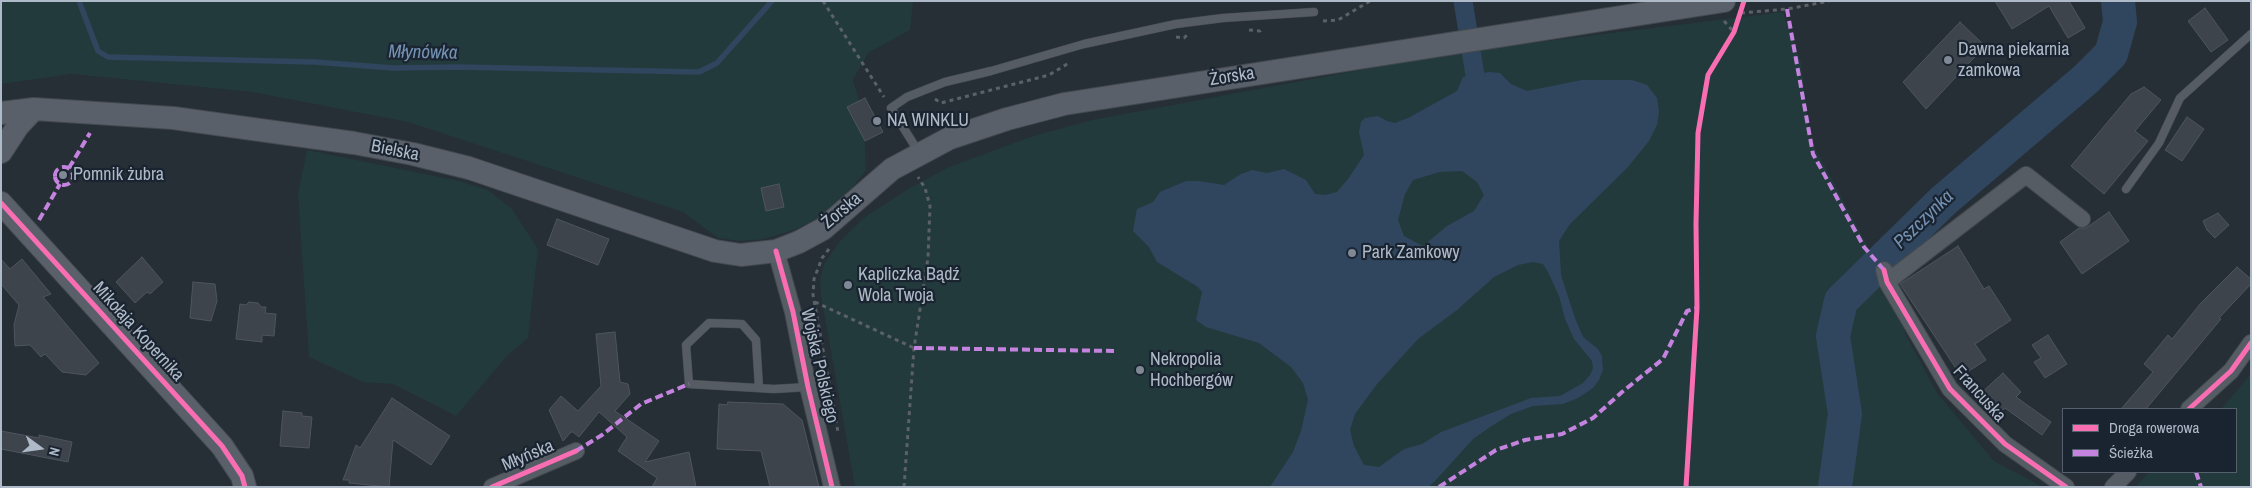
<!DOCTYPE html>
<meta charset="utf-8">
<style>
body{margin:0}
#map{position:relative;width:2252px;height:488px;overflow:hidden;background:#262e36;font-family:"Archivo Narrow",sans-serif}
canvas{display:block}
.frame{position:absolute;inset:0;border:2px solid #afbac8;pointer-events:none}
.legend{position:absolute;left:2062px;top:408px;width:175px;height:65px;box-sizing:border-box;background:#1a2431;border:1px solid #56606d;margin:0;padding:6px 9px;list-style:none;font-size:15px;color:#afbac8}
.legend li{display:flex;align-items:center;gap:10px;height:25px}
.legend b{width:25px;border:1px solid #56606d}
.north{position:absolute;left:15px;top:423px;width:50px;height:50px;-webkit-text-stroke:4px #1a2431;paint-order:stroke;rotate:104deg;font-size:14px;font-weight:700;line-height:20px;text-align:center;color:#afbac8}
.north::after{content:'';display:block;margin:auto;width:18px;height:22px;background:#afbac8;clip-path:polygon(50% 0,100% 100%,50% 72%,0 100%)}
</style>
<div id="map">
<canvas width="2252" height="488"></canvas>
<div class="frame"></div>
<ul class="legend">
<li><b style="height:6px;background:#f96db3"></b>Droga rowerowa</li>
<li><b style="height:6px;background:#c483df"></b>Ścieżka</li>
</ul>
<div class="north">N</div>
</div>
<script>
const ctx = document.querySelector('canvas').getContext('2d');
ctx.lineJoin = 'round';
function fillPath(path, color) { ctx.fillStyle = color; ctx.fill(path, 'evenodd'); }
const toPath = rows => new Path2D(rows.map(r => 'M' + r).join(''));
function trace(path, color, width, dash) { ctx.strokeStyle = color; ctx.lineWidth = width; ctx.lineCap = dash ? 'butt' : 'round'; ctx.setLineDash(dash || []); ctx.stroke(path); }
function drawText(font, color, halo, rows, align = 'center') {
  ctx.font = font + ' "Archivo Narrow",sans-serif'; ctx.lineWidth = 4.5; ctx.setLineDash([]); ctx.textBaseline = 'middle'; ctx.strokeStyle = halo; ctx.fillStyle = color; for (const [text, x, y, turn = 0] of rows) {
    ctx.save(); ctx.translate(x, y); ctx.rotate((+turn || 0) * Math.PI / 180); ctx.textAlign = isNaN(turn) ? turn : align; if (halo) ctx.strokeText(text, 0, 0); ctx.fillText(text, 0, 0); ctx.restore();
  }
}
const green = toPath([
 [1,1,913,1,910,30,868,53,853,80,864,116,866,170,852,188,815,220,794,230,764,239,740,241,718,238,683,212,408,122,252,92,72,74,1,84],
 [1783,12,1801,62,1810,139,1887,282,1906,335,1937,393,1994,461,2043,487,855,487,821,295,820,280,824,264,840,241,865,217,908,189,949,167,1033,136,1092,120,1457,52],
 [307,150,459,181,488,190,512,209,538,249,528,338,507,356,456,416,393,384,363,382,309,357,298,194],
 [2251,374,2251,487,2135,487,2149,472,2236,472,2236,409,2221,409]
]);
const water = toPath([
 [1489,72,1500,73,1511,84,1527,91,1582,80,1632,80,1647,85,1657,98,1659,111,1657,125,1649,141,1627,168,1570,224,1559,241,1561,275,1575,318,1583,337,1598,349,1602,356,1603,370,1599,380,1593,388,1578,398,1563,404,1533,406,1511,414,1490,427,1473,439,1435,481,1428,487,1270,487,1293,452,1301,431,1308,400,1303,383,1291,367,1259,343,1206,327,1196,320,1202,292,1198,287,1157,262,1149,247,1133,231,1137,209,1153,202,1160,192,1186,181,1199,181,1224,185,1241,174,1252,170,1267,173,1284,169,1306,180,1315,194,1325,195,1337,192,1348,179,1364,155,1359,132,1361,122,1365,118,1378,116,1387,121,1395,123,1408,118,1457,91,1463,77],
 [1462,171,1477,182,1484,195,1474,211,1447,226,1423,246,1404,236,1398,220,1405,194,1413,180,1440,172],
 [1533,262,1543,264,1548,272,1559,296,1565,319,1574,339,1592,361,1593,368,1590,375,1583,383,1560,396,1531,398,1441,432,1422,444,1404,449,1379,467,1364,465,1354,446,1350,430,1355,414,1377,384,1418,339,1457,310,1494,277,1518,265]
]);
const stream = toPath([
 [79,1,98,51,108,57,315,62,393,68,458,67,699,72,717,63,772,1]
]);
const canal = toPath([
 [1463,1,1475,75]
]);
const river = toPath([
 [1835,487,1845,414,1833,336,1841,301,1943,201,2086,79,2111,54,2120,22,2118,1]
]);
const building = toPath([
 [1995,1,2069,1,2085,28,2068,38,2049,6,2012,29,1995,1],
 [2205,8,2228,40,2211,52,2188,21,2205,8],
 [1960,22,1985,46,1926,109,1903,82,1960,22],
 [2144,87,2161,100,2135,131,2148,141,2104,194,2071,166,2131,94,2144,87],
 [865,98,883,132,865,141,847,107,865,98],
 [2187,117,2204,129,2182,161,2165,150,2187,117],
 [779,184,784,207,766,211,761,188,779,184],
 [2109,212,2129,241,2082,274,2060,242,2079,228,2086,228,2109,212],
 [2218,213,2229,225,2215,238,2207,230,2203,221,2218,213],
 [557,219,609,239,598,265,547,245,557,219],
 [1958,246,1984,289,1989,286,2011,320,1975,344,1986,360,1961,376,1900,284,1958,246],
 [142,257,163,282,150,294,147,292,135,303,116,282,142,257],
 [1,259,10,269,22,259,51,294,43,297,99,363,86,375,62,372,45,354,41,357,30,345,15,346,14,325,19,305,1,284,1,259],
 [2237,267,2251,279,2251,284,2219,318,2221,319,2146,409,2121,409,2153,372,2144,364,2168,335,2172,339,2201,303,2237,267],
 [193,282,215,284,217,301,211,321,190,318,193,282],
 [249,302,258,303,261,307,266,307,265,313,276,314,274,336,262,335,262,342,236,339,240,304,246,305,249,302],
 [615,332,620,382,628,384,630,394,615,411,659,441,645,462,689,452,696,487,652,487,657,478,618,451,627,437,599,412,579,437,573,432,571,432,563,441,549,410,561,396,578,411,601,386,596,334,615,332],
 [2048,335,2067,364,2045,378,2034,362,2041,358,2032,345,2048,335],
 [2003,373,2021,392,2016,397,2051,422,2042,435,2005,408,1999,413,1980,394,2003,373],
 [392,398,450,436,431,465,393,440,389,487,349,483,349,480,343,480,356,445,360,448,392,398],
 [728,402,783,404,802,420,819,487,770,487,761,451,717,449,719,404,727,405,728,402],
 [283,411,302,413,302,416,312,417,309,448,280,446,283,411],
 [1,431,39,438,39,435,72,442,68,462,1,449,1,431]
]);
const path = toPath([
 [823,1,884,97],
 [1741,13,1787,9,1829,1],
 [1323,21,1338,20,1370,1],
 [1724,21,1734,32],
 [1249,30,1260,31,1263,28],
 [1176,37,1184,38,1187,35],
 [935,99,941,103,1049,75,1069,63],
 [829,249,822,258,814,279,813,295,838,432],
 [815,302,914,348],
 [904,487,914,348,928,258,930,206,925,188,918,177]
]);
const lane = toPath([
 [918,151,891,108,907,97,945,82,991,71,1084,44,1176,24,1223,18,1314,12],
 [2126,189,2159,143,2180,98,2251,34],
 [759,388,756,340,742,324,709,323,686,345,689,384,774,389,808,387]
]);
const street = toPath([
 [776,251,793,312,808,387,832,487],
 [1884,270,1887,282,1950,389,2005,444,2066,487],
 [1887,282,2026,175,2082,219],
 [2189,409,2231,371,2251,343],
 [492,487,576,451],
 [2113,487,2128,472]
]);
const secondary = toPath([
 [1,113,34,109,173,118,354,143,413,154,469,168,715,251,741,255,776,251,799,242,823,229,892,169,950,138,1007,119,1064,104,1724,1],
 [1,152,18,126,34,109],
 [1,203,222,446,242,476,245,487]
]);
const quiet = toPath([
 [1787,9,1813,154,1864,247,1884,270],
 '55 176a9 9 0 1 1 18 0a9 9 0 1 1-18 0Z',
 [69,168,90,133],
 [39,220,60,184],
 [914,348,1117,351],
 [576,451,602,435,641,404,689,384],
 [2196,472,2201,487],
 [1439,487,1496,450,1525,440,1562,434,1593,418,1622,392,1663,359,1687,311,1697,308]
]);
const cycleway = toPath([
 [1,203,222,446,242,476,245,487],
 [776,251,793,312,808,387,832,487],
 [1884,270,1887,282,1950,389,2005,444,2066,487],
 [2189,409,2231,371,2251,343],
 [492,487,576,451],
 [1686,487,1697,308,1696,224,1698,133,1708,75,1734,32,1744,1]
]);
const markers = [
 [1948,60,5,"#7f8995"],
 [877,121,5,"#7f8995"],
 [63,175,5,"#7f8995"],
 [1352,253,5,"#7f8995"],
 [848,285,5,"#7f8995"],
 [1140,370,5,"#7f8995"]
];
const poiNames = [
 ["Dawna piekarnia",1958,50],
 ["zamkowa",1958,71],
 ["NA WINKLU",887,121],
 ["Pomnik żubra",73,175],
 ["Park Zamkowy",1362,253],
 ["Kapliczka Bądź",858,275],
 ["Wola Twoja",858,296],
 ["Nekropolia",1150,360],
 ["Hochbergów",1150,381]
];
const streetNames = [
 ["Żorska",1232,77,-9],
 ["Bielska",395,151,11],
 ["Żorska",842,211,-40],
 ["Mikołaja Kopernika",138,332,48],
 ["Wojska Polskiego",819,366,77],
 ["Francuska",1979,394,48],
 ["Młyńska",528,456,-23]
];
const waterNames = [
 ["Młynówka",423,53,1],
 ["Pszczynka",1924,220,-44]
];
fillPath(green, '#233a3c');
fillPath(water, '#30465f');
trace(stream, '#30465f', 5.5);
trace(canal, '#30465f', 19);
trace(river, '#30465f', 34);
fillPath(building, '#3e444c');
trace(building, '#4e555e', 1);
trace(lane, '#43494f', 9);
trace(street, '#43494f', 18);
trace(secondary, '#43494f', 24);
trace(path, '#5a6167', 3, [4, 4]);
trace(lane, '#565c64', 8);
trace(street, '#565c64', 16);
trace(secondary, '#5a6069', 22);
trace(quiet, '#c483df', 4, [8, 4]);
trace(cycleway, '#f96db3', 5);
for (const [x, y, r, color] of markers) { const dot = new Path2D(); dot.arc(x, y, r, 0, 2 * Math.PI); ctx.fillStyle = color; ctx.fill(dot); trace(dot, '#1a2431', 2); }
drawText('18px', '#afbac8', '#1a2431', poiNames, 'left');
drawText('18px', '#afbac8', '#1a2431', streetNames);
drawText('italic 19px', '#7492b3', '#1a2431', waterNames);
</script>
